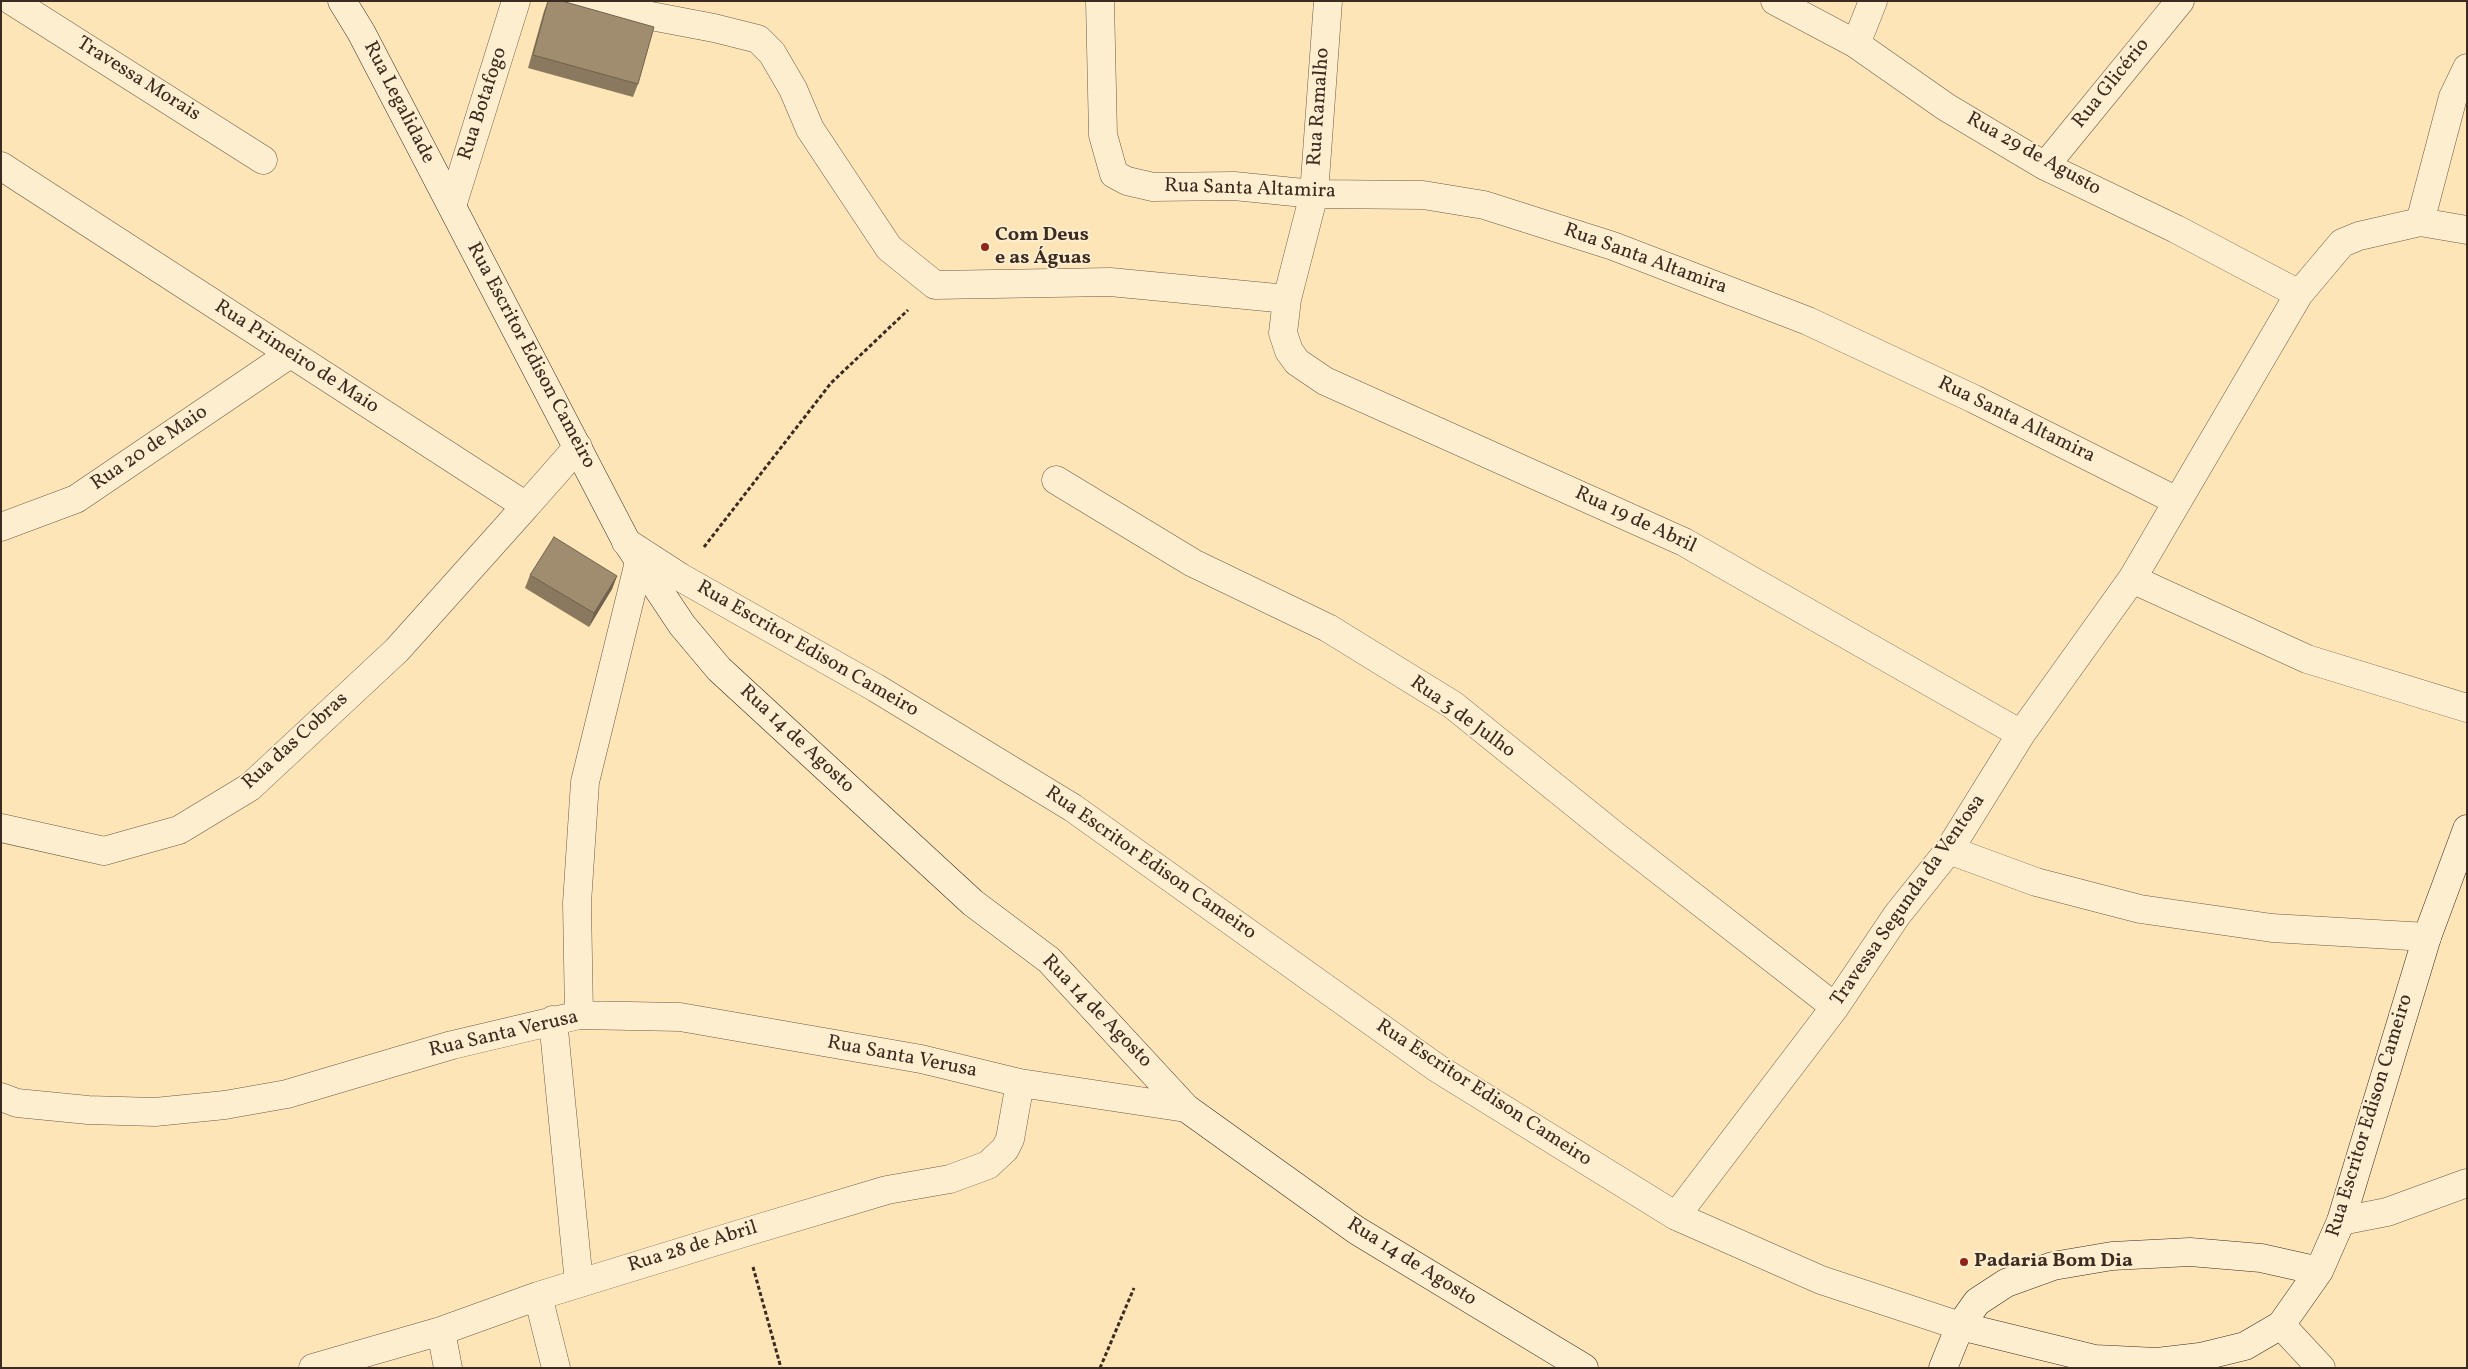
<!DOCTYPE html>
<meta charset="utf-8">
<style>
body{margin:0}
#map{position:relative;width:2468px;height:1369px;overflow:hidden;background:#fde5b7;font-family:Vollkorn,serif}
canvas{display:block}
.frame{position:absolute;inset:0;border:2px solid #3b2b21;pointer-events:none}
</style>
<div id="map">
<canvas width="2468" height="1369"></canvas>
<div class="frame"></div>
</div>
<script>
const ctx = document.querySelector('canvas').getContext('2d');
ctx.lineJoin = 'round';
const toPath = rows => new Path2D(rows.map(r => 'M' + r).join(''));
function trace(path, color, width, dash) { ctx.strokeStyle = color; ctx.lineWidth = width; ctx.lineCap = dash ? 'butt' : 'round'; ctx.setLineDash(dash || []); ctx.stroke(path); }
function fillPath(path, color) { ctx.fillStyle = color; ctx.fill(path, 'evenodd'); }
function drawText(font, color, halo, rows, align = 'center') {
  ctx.font = font + ' Vollkorn,serif'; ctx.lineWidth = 4; ctx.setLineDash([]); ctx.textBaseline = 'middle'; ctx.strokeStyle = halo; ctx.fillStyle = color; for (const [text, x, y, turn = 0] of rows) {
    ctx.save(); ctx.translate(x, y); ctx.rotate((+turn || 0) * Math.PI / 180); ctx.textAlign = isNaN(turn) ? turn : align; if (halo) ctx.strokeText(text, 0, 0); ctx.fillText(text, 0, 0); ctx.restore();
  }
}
const path = toPath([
 [704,547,831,383,908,310],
 [753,1267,781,1368],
 [1100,1368,1134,1288]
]);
const street = toPath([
 [12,1,263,160],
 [572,1,714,28,758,39,772,53,793,89,810,129,889,248,935,285,1110,282,1287,299],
 [1100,1,1103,135,1114,174,1127,181,1153,187,1234,186,1314,194,1423,195,1484,205,1613,246,1808,321,1974,399,2177,501],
 [1328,1,1314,194,1287,299,1283,333,1289,351,1297,362,1325,381,1684,542,2021,734],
 [1775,1,1856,44,1946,107,2045,166,2176,229,2299,294],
 [1856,44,1873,1],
 [1,166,526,506,578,447],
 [2045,166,2180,1],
 [452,206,516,1],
 [2420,222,2467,230],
 [1056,480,1193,563,1328,628,1453,705,1614,835,1835,1007],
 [1,527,76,499,290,354],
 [626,542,680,577,876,688,1073,808,1437,1068,1676,1216,1821,1280,1960,1326],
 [2132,579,2307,659,2467,708],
 [1,828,104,851,179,830,250,787,397,650,526,506],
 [1949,850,2036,882,2140,909,2272,928,2427,937],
 [579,1015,577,903,585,782,639,562],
 [553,1020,579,1283],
 [1,1097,17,1103,88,1110,155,1112,225,1105,287,1094,452,1045,579,1015,680,1017,921,1059,1020,1083,1186,1108],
 [1676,1216,1835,1007,1897,915,1949,850,2021,734,2132,579,2299,294,2342,243,2359,236,2420,222,2453,97,2467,68],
 [2341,1221,2387,1212,2467,1183],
 [538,1296,556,1368],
 [2281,1325,2321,1368],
 [441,1331,448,1368],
 [313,1368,441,1331,538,1296,743,1233,887,1190,950,1179,988,1165,1005,1149,1010,1139,1020,1083]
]);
const secondary = toPath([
 [342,1,361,32,626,541,682,625,719,669,973,903,1049,960,1186,1108,1356,1230,1584,1368],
 [1960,1326,2095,1359,2157,1362,2200,1357,2245,1346,2281,1325,2319,1271,2341,1221,2427,937,2467,829],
 [1943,1368,1960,1326,1977,1302,2006,1283,2053,1266,2112,1256,2190,1252,2261,1258,2319,1271]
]);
const wall = toPath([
 [548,1,638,84,633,97,528,68,544,11],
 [530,575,617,576,612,589,589,627,525,588]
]);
const shadedWall = toPath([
 [617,576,612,589,589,627,594,613]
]);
const building = toPath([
 [548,1,562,1,654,27,638,84,533,55,548,1],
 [554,537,617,576,594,613,530,575,554,537]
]);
const markers = [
 [985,247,5,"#8f2418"],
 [1964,1262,5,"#8f2418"]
];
const streetNames = [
 ["Travessa Morais",138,80,32],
 ["Rua Glicério",2112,84,-51],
 ["Rua Legalidade",398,103,63],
 ["Rua Botafogo",484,104,-72],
 ["Rua Ramalho",1320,107,-86],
 ["Rua 29 de Agusto",2033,155,29],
 ["Rua Santa Altamira",1250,190,2],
 ["Rua Santa Altamira",1645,260,20],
 ["Rua Escritor Edison Cameiro",530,356,62],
 ["Rua Primeiro de Maio",296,358,33],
 ["Rua Santa Altamira",2016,421,26],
 ["Rua 20 de Maio",150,449,-34],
 ["Rua 19 de Abril",1635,521,25],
 ["Rua Escritor Edison Cameiro",807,650,30],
 ["Rua 3 de Julho",1462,718,36],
 ["Rua 14 de Agosto",796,740,43],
 ["Rua das Cobras",296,742,-42],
 ["Rua Escritor Edison Cameiro",1150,864,35],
 ["Travessa Segunda da Ventosa",1909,901,-55],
 ["Rua 14 de Agosto",1096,1012,46],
 ["Rua Santa Verusa",504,1035,-13],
 ["Rua Santa Verusa",902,1058,11],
 ["Rua Escritor Edison Cameiro",1483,1094,33],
 ["Rua Escritor Edison Cameiro",2371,1116,-73],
 ["Rua 28 de Abril",693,1248,-17],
 ["Rua 14 de Agosto",1411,1263,32]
];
const poiNames = [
 ["Com Deus",995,236],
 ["e as Águas",995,259],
 ["Padaria Bom Dia",1974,1262]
];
trace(street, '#6c5a46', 29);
trace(secondary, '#3b2b21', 29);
trace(path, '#3b2b21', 3, [4, 2.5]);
trace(street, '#feeed0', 28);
trace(secondary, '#feeed0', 28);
fillPath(wall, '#8a785f');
fillPath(shadedWall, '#70624e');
fillPath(building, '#a08c6f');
trace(building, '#70624e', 1);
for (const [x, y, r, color] of markers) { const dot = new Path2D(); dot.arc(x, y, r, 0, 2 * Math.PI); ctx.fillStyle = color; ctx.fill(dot); trace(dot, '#feeed0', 2); }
drawText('20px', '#3b2b21', '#feeed0', streetNames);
drawText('bold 20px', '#3b2b21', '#feeed0', poiNames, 'left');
</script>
